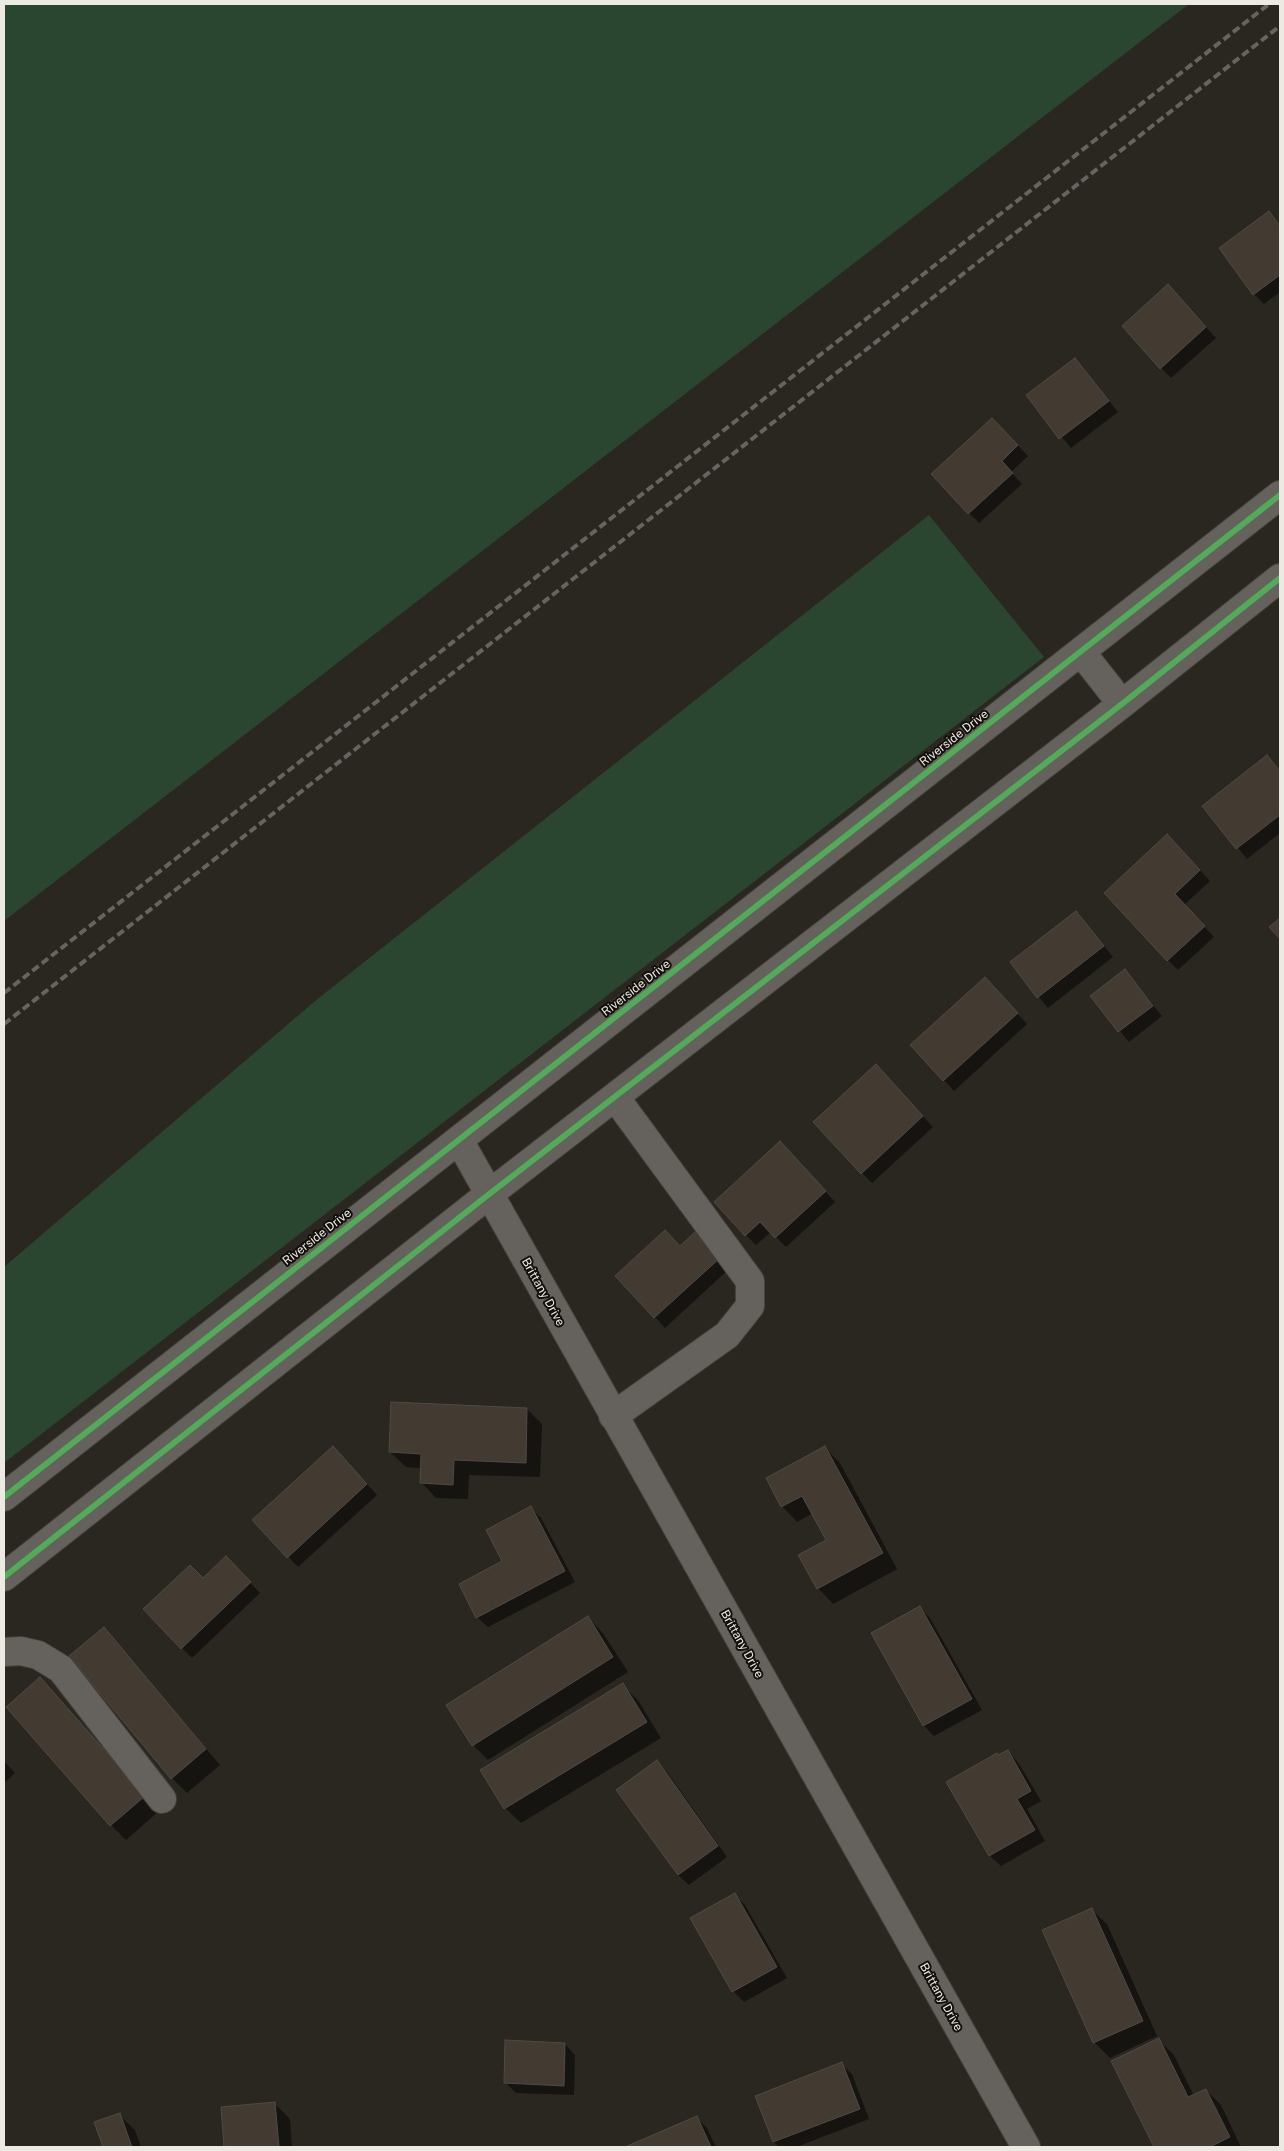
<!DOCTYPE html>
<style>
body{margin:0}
#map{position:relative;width:1284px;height:2151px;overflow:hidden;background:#2a2620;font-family:"Public Sans",sans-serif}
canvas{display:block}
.frame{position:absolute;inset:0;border:5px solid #ede9e3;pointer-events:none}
</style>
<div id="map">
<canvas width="1284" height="2151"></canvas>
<div class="frame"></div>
</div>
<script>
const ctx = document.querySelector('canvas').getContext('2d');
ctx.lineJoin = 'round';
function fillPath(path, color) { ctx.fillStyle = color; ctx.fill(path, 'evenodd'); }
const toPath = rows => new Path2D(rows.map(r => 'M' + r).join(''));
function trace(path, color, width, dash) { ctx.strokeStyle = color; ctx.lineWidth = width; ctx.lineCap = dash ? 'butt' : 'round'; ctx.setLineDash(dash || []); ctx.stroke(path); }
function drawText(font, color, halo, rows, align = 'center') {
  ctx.font = font + ' "Public Sans",sans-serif'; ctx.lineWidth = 4; ctx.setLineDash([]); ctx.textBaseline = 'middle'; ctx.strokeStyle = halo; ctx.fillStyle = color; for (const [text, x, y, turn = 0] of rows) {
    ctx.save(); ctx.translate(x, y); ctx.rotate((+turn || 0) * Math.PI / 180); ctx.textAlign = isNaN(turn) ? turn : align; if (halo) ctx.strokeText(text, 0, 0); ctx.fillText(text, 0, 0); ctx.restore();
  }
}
const green = toPath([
 [4,4,1189,4,4,921],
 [929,515,1044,657,4,1463,4,1267,315,1001]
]);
const shadow = toPath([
 [1269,213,1280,225,1280,292,1264,304,1254,294],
 [1178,296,1216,338,1171,378,1161,368],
 [1075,359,1118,412,1071,448,1028,396],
 [1003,430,1028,456,1011,472,1022,484,979,523,969,513],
 [1267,756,1280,770,1280,833,1247,859,1204,806],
 [1177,846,1210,881,1184,905,1214,937,1178,970,1168,960],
 [1076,912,1113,957,1048,1008,1011,963],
 [1125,971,1162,1016,1129,1042,1092,996],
 [995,989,1027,1024,954,1091,912,1045],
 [886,1076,933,1127,872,1183,862,1173],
 [790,1153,835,1202,786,1247,771,1232,756,1245,746,1235],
 [696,1233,730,1268,665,1328,617,1276,680,1247],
 [527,1409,542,1424,540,1477,469,1475,468,1499,436,1498,421,1482,421,1468,406,1467,390,1452],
 [824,1447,840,1463,897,1569,833,1604,818,1588,800,1555,828,1540,813,1513,797,1522,782,1506],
 [343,1458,377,1495,298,1567,254,1520],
 [531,1508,541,1518,575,1582,488,1627,477,1617],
 [236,1568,260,1593,192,1658,182,1648,203,1580],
 [920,1608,930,1618,982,1710,934,1736,924,1726,873,1633],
 [588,1618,603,1633,628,1672,488,1760,473,1745],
 [104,1629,220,1765,187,1793,172,1778],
 [40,1678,159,1811,126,1840,111,1825],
 [622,1685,638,1700,661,1738,521,1823,505,1808],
 [1008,1752,1018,1762,1041,1801,1027,1809,1045,1841,1001,1866,990,1856,948,1783],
 [4,1761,15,1773,4,1783],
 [656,1762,667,1772,727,1857,689,1885,678,1875],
 [735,1895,745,1905,787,1978,744,2002,734,1992,692,1919],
 [1091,1909,1107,1924,1157,2036,1110,2058,1094,2042],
 [1158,2040,1174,2055,1194,2096,1206,2090,1221,2105,1241,2147,1155,2147,1113,2062],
 [565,2044,575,2055,574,2095,516,2093,505,2082],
 [841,2064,852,2074,869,2119,796,2147,779,2147,774,2142,756,2097],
 [275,2104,290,2119,292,2147,225,2147,222,2108],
 [119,2115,135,2130,141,2147,104,2147,95,2123],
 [697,2118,707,2128,716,2147,628,2147]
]);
const building = toPath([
 [1269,211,1280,226,1280,275,1253,295,1219,248,1269,211],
 [1168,284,1206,327,1160,369,1122,326,1168,284],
 [1075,358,1109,401,1059,439,1026,395,1075,358],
 [992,418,1018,445,1002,461,1013,473,968,514,931,474,992,418],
 [1267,755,1280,771,1280,815,1236,849,1202,806,1267,755],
 [1167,834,1200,870,1175,894,1205,926,1167,961,1104,893,1167,834],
 [1076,911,1104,946,1037,998,1010,962,1076,911],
 [1280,918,1280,939,1269,927,1280,918],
 [1125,969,1153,1006,1118,1032,1090,996,1125,969],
 [985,977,1018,1013,943,1081,910,1045,985,977],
 [876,1064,923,1116,861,1174,813,1122,876,1064],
 [780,1141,826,1191,775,1238,760,1222,745,1236,714,1202,780,1141],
 [665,1230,680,1246,696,1231,721,1257,654,1318,615,1276,665,1230],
 [391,1402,527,1408,526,1463,454,1460,453,1485,420,1483,421,1454,389,1452,391,1402],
 [333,1446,367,1484,287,1558,252,1520,333,1446],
 [825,1446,883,1553,817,1589,798,1555,826,1540,802,1496,781,1507,766,1478,825,1446],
 [531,1506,565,1571,476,1618,459,1584,502,1561,486,1530,531,1506],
 [226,1556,251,1582,181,1649,143,1609,190,1565,203,1578,226,1556],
 [920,1606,972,1699,923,1726,871,1633,920,1606],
 [588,1616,613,1657,472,1746,446,1705,588,1616],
 [104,1627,206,1749,171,1779,69,1656,104,1627],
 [40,1677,145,1796,110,1826,6,1707,40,1677],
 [623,1683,647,1722,504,1809,480,1770,623,1683],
 [1008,1750,1031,1791,1017,1799,1035,1830,989,1856,946,1782,997,1753,998,1755,1008,1750],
 [657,1760,718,1846,678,1875,616,1790,657,1760],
 [735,1893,777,1967,732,1992,690,1918,735,1893],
 [1092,1908,1143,2021,1093,2043,1042,1930,1092,1908],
 [1159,2038,1188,2097,1206,2089,1230,2137,1210,2147,1154,2147,1111,2061,1159,2038],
 [505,2040,565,2043,564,2086,504,2083,505,2040],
 [842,2062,860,2109,773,2142,755,2096,842,2062],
 [275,2102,279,2147,224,2147,221,2107,275,2102],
 [120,2113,132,2147,103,2147,94,2122,120,2113],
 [697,2116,711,2147,625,2147,697,2116]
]);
const minor = toPath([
 [1081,652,1122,704],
 [459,1140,1026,2147],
 [613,1416,727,1335,750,1306,750,1281,615,1097],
 [4,1497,1280,495],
 [4,1577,488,1195,1122,704,1280,578],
 [4,1652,21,1651,38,1655,61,1669,162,1799]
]);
const rail = toPath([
 [4,993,1269,4],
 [4,1024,1280,26]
]);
const cycleway = toPath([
 [4,1497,1280,495],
 [4,1577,488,1195,1122,704,1280,578]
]);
const streetNames = [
 ["Riverside Drive",954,738,-38],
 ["Riverside Drive",636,988,-38],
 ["Riverside Drive",317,1237,-38],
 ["Brittany Drive",543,1292,61],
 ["Brittany Drive",742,1644,61],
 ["Brittany Drive",941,1997,61]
];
fillPath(green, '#2b4630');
fillPath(shadow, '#0007');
fillPath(building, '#433b32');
trace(building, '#4e4a46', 1);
trace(minor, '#46433e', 30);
trace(minor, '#65625e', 28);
trace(rail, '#666460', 4, [8, 4]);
trace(cycleway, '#51ab58', 6);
drawText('12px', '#ede9e3', '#13100c', streetNames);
</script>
